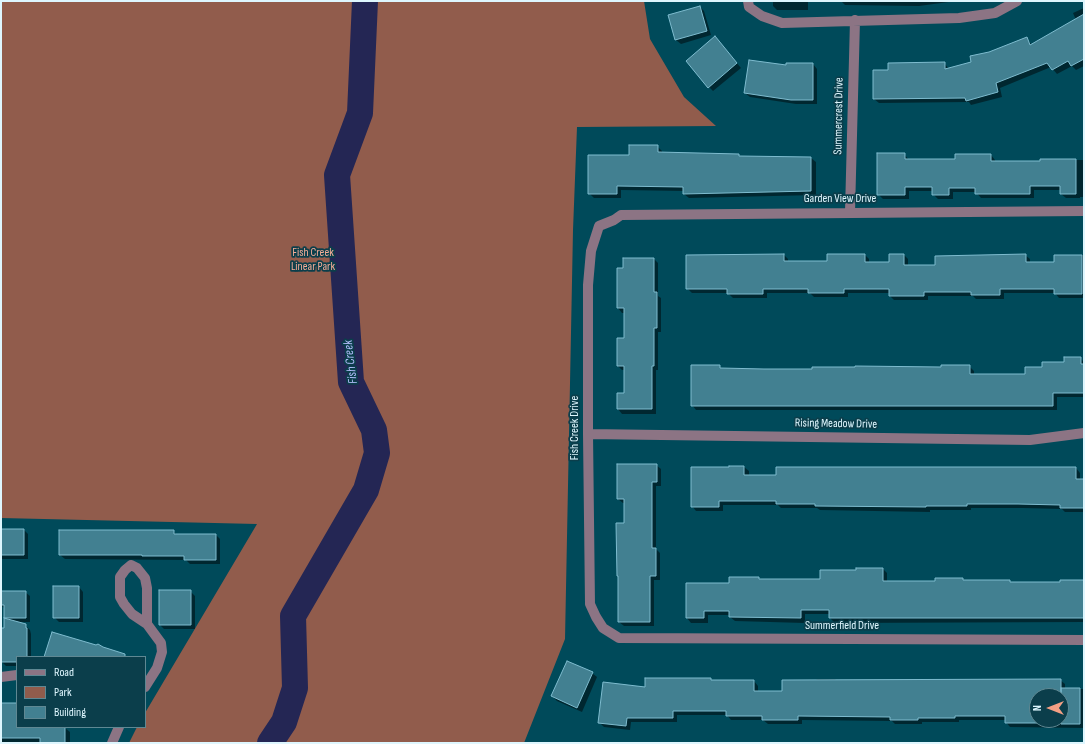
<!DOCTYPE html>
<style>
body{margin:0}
#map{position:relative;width:1085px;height:744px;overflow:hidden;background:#004a5a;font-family:"Sofia Sans Condensed",sans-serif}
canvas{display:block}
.frame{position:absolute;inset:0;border:2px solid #def6fe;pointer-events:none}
.legend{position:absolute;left:16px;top:656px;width:130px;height:72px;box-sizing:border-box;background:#0b3e4b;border:1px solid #5f8893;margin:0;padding:5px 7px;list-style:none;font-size:12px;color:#def6fe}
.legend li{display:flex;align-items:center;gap:8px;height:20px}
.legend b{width:20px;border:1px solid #5f8893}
.north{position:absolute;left:1029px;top:688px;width:40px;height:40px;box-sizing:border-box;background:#0b3e4b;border:1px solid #5f8893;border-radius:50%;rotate:270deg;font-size:11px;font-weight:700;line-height:16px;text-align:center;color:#def6fe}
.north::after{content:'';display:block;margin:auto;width:14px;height:18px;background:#f39f84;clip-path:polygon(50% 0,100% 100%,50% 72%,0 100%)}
</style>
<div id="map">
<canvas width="1085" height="744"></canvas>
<div class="frame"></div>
<ul class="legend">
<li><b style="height:5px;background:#8c7484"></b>Road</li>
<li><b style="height:11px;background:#915c4c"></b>Park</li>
<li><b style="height:11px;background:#428091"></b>Building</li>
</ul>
<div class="north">N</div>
</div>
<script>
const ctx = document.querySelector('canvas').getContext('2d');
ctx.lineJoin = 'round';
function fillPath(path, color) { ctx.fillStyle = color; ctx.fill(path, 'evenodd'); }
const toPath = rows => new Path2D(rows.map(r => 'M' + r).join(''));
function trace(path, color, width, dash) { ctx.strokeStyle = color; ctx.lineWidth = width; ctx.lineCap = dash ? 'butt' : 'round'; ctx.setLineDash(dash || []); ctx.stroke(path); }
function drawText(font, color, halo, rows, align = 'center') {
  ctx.font = font + ' "Sofia Sans Condensed",sans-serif'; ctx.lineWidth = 3.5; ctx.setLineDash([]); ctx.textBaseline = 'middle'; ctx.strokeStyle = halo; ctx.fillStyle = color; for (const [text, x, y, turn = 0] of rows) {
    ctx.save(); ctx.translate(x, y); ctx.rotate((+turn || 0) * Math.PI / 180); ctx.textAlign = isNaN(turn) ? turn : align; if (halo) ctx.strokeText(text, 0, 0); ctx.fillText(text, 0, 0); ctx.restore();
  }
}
const green = toPath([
 [1,1,644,1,650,39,684,97,716,126,577,127,573,230,565,639,524,743,129,743,137,727,145,727,145,713,257,524,1,518]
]);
const shadow = toPath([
 [773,1,808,1,808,10,777,10,773,6],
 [841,1,956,1,919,6,845,5],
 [700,7,704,11,711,35,681,44,676,40,669,16],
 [1084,8,1084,66,1076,70,1072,66,1057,74,1051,67,1000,88,1002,97,971,105,969,102,879,103,874,99,889,71,944,63,949,69,973,63,989,53,1026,38,1032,45,1076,20,1073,13],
 [719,42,741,68,713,91,709,87],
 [813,64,817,69,817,104,796,104,750,97,745,93,787,67],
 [657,146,662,151,662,153,738,155,741,157,811,158,816,162,816,195,689,198,684,194,684,191,621,190,621,198,594,198,589,193,630,156],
 [904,154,909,160,956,160,991,155,995,160,995,162,1041,162,1041,160,1084,160,1084,197,1080,197,1080,198,1066,198,1061,194,1061,190,1034,190,1034,198,981,198,976,192,953,192,953,199,938,199,933,194,933,191,909,191,909,199,883,199,878,194],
 [784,255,788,259,788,262,828,262,865,255,869,259,869,263,890,263,904,255,908,259,908,266,936,266,1025,255,1030,259,1030,263,1055,263,1055,256,1084,255,1084,298,1059,298,1055,293,1004,293,1004,299,976,299,973,296,928,296,928,300,894,300,890,296,890,293,848,293,848,297,814,297,810,293,767,293,767,298,733,298,728,293,692,293,687,288],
 [654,259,658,263,658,296,661,298,661,332,658,332,658,370,656,370,656,414,622,414,618,409,618,394,625,394,625,370,622,370,618,366,624,339,624,313,622,313,618,308,618,269,624,269],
 [1080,358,1084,362,1084,401,1084,397,1057,397,1057,410,696,410,692,405,719,366,723,370,942,368,969,366,974,371,974,375,1026,375,1043,368,1065,363],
 [656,465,661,469,661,486,656,486,656,549,660,553,660,580,654,580,654,626,624,626,619,622,625,524,625,503,623,503,618,499],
 [744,467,749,471,749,476,1076,468,1080,473,1080,480,1084,480,1084,512,1065,512,1062,509,1023,508,971,508,971,510,930,510,930,512,820,510,817,508,781,508,778,505,723,505,723,511,696,511,692,506,692,468],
 [1,530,24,530,28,534,28,559,1,559],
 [173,531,177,535,216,535,220,539,220,564,190,564,186,560,65,559,60,555],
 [883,569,887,573,887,582,936,582,936,579,963,579,965,581,1009,581,1011,583,1061,583,1084,580,1084,622,835,623,830,618,830,614,805,614,805,623,735,621,730,617,730,615,708,615,708,623,691,623,687,618,687,584,730,584,759,578,761,580,821,580,821,571],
 [79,587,83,592,83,622,59,622,54,617],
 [190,591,195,596,195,629,164,629,160,625],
 [1,592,25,592,30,596,30,622,16,622,25,625,30,630,31,634,31,657,17,657,17,666,6,666,1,661,5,629,8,620,5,617,5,609,1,605],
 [592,673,597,677,582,712,557,701,552,696],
 [818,679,835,679,837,681,1060,680,1065,684,1065,689,1084,689,1084,728,1010,727,1006,722,1006,720,959,720,959,722,922,722,922,724,895,724,892,721,802,720,802,724,768,724,763,720,731,720,727,715,677,715,677,722,631,722,630,730,604,727,599,722,646,688,712,681,754,681,758,686,758,692,783,692],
 [1037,696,1061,696,1061,720,1037,720],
 [1,704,17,704,17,727,65,728,70,732,70,743,1,742]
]);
const river = toPath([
 [270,743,284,722,295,688,293,616,366,490,377,453,374,430,351,382,337,175,360,113,365,1]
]);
const building = toPath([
 [700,6,707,31,675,40,668,15,700,6],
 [1084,14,1084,59,1071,66,1068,61,1052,70,1047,63,996,83,998,92,966,101,965,98,873,99,873,70,888,70,888,63,945,62,945,69,971,62,970,56,989,52,1027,37,1030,45,1084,14],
 [715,36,737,63,708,88,686,61,715,36],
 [749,60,786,65,786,63,813,63,813,100,791,100,744,93,749,60],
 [629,145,658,145,658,152,739,154,739,156,811,157,811,191,683,194,683,187,617,186,617,194,588,194,588,155,629,155,629,145],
 [877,153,905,153,905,159,955,159,955,154,991,154,991,161,1040,161,1040,159,1076,159,1076,194,1060,194,1060,186,1030,186,1030,194,975,194,975,188,949,188,949,195,932,195,932,187,905,187,905,195,877,195,877,153],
 [784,254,784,261,827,261,827,254,865,254,865,262,889,262,889,254,904,254,904,265,935,265,935,256,1026,254,1026,262,1054,262,1054,255,1082,255,1082,294,1054,294,1054,289,1000,289,1000,295,971,295,971,292,924,292,924,296,889,296,889,289,844,289,844,293,808,293,808,289,763,289,763,294,727,294,727,289,686,289,686,255,784,254],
 [623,258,654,258,654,292,657,292,657,328,654,328,654,366,652,366,652,409,617,409,617,393,624,393,624,366,617,366,617,338,624,338,624,308,617,308,617,268,623,268,623,258],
 [1064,357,1081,357,1081,364,1084,364,1084,393,1053,393,1053,406,691,406,691,365,720,365,720,368,764,369,812,369,812,367,855,367,855,366,941,367,941,365,970,365,970,374,1025,374,1025,367,1042,367,1042,362,1064,362,1064,357],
 [617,464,657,464,657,482,652,482,652,548,656,548,656,576,650,576,650,622,618,622,618,576,617,576,616,523,624,523,624,499,617,499,617,464],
 [729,466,744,466,744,475,776,475,776,467,1076,467,1076,479,1084,479,1084,508,1060,508,1060,505,1018,504,967,504,967,506,926,506,926,507,815,506,815,504,776,504,776,501,719,501,719,507,691,507,691,467,729,467,729,466],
 [1,529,24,529,24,555,1,555,1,529],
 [59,530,174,530,174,534,216,534,216,560,184,560,184,556,142,556,142,555,59,555,59,530],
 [856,568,883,568,883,581,935,581,935,578,963,578,963,580,1010,580,1010,582,1060,582,1060,580,1084,580,1084,618,829,618,829,610,801,610,801,618,729,617,729,611,704,611,704,618,686,618,686,583,729,583,729,577,759,577,759,579,820,579,820,570,856,570,856,568],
 [53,586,79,586,79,618,53,618,53,586],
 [159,590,191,590,191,625,159,625,159,590],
 [1,591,26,591,26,618,4,618,4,605,1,605,1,591],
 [4,618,26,624,26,628,27,628,27,657,17,657,17,662,1,662,1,628,4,628,4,618],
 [52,632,96,645,98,644,103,647,125,654,125,657,44,657,52,632],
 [567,661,593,672,577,708,551,696,567,661],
 [645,678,711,678,711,680,754,680,754,691,782,691,782,680,1061,679,1061,696,1037,696,1037,723,1005,723,1005,716,955,716,955,718,918,718,918,720,890,720,890,717,798,716,798,720,762,720,762,716,726,716,726,711,673,711,673,718,627,718,626,726,598,723,603,682,645,687,645,678],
 [1061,688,1080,688,1080,724,1061,724,1061,688],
 [1,703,17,703,17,727,65,727,65,743,40,743,40,738,1,738,1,703]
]);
const minor = toPath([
 [748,1,749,7,762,16,782,23,959,18,995,13,1017,1],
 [1084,211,621,215,614,220,599,226,591,251,588,285,588,434,590,604,596,617,603,628,619,638,1084,640],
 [850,212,855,20],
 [588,434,1030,440,1084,433],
 [131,565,137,568,145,578,147,588,147,624,132,614,124,604,120,597,120,577,125,570,131,565],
 [1,677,17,675],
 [145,687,157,668,162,652,161,643,147,624],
 [112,743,119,727]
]);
const streetNames = [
 ["Summercrest Drive",839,116,-89],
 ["Garden View Drive",840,199],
 ["Rising Meadow Drive",836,424,1],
 ["Fish Creek Drive",575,428,-90],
 ["Summerfield Drive",842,626]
];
const parkNames = [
 ["Fish Creek",313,253],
 ["Linear Park",313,267]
];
const waterNames = [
 ["Fish Creek",351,362,-97]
];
fillPath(green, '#915c4c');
fillPath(shadow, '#0007');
trace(river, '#242654', 26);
fillPath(building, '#428091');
trace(building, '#7ebccf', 1);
trace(minor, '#8c7484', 10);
drawText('12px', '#def6fe', '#0b3e4b', streetNames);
drawText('12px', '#f5ad97', '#0b3e4b', parkNames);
drawText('italic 13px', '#b3bcfb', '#0b3e4b', waterNames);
</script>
